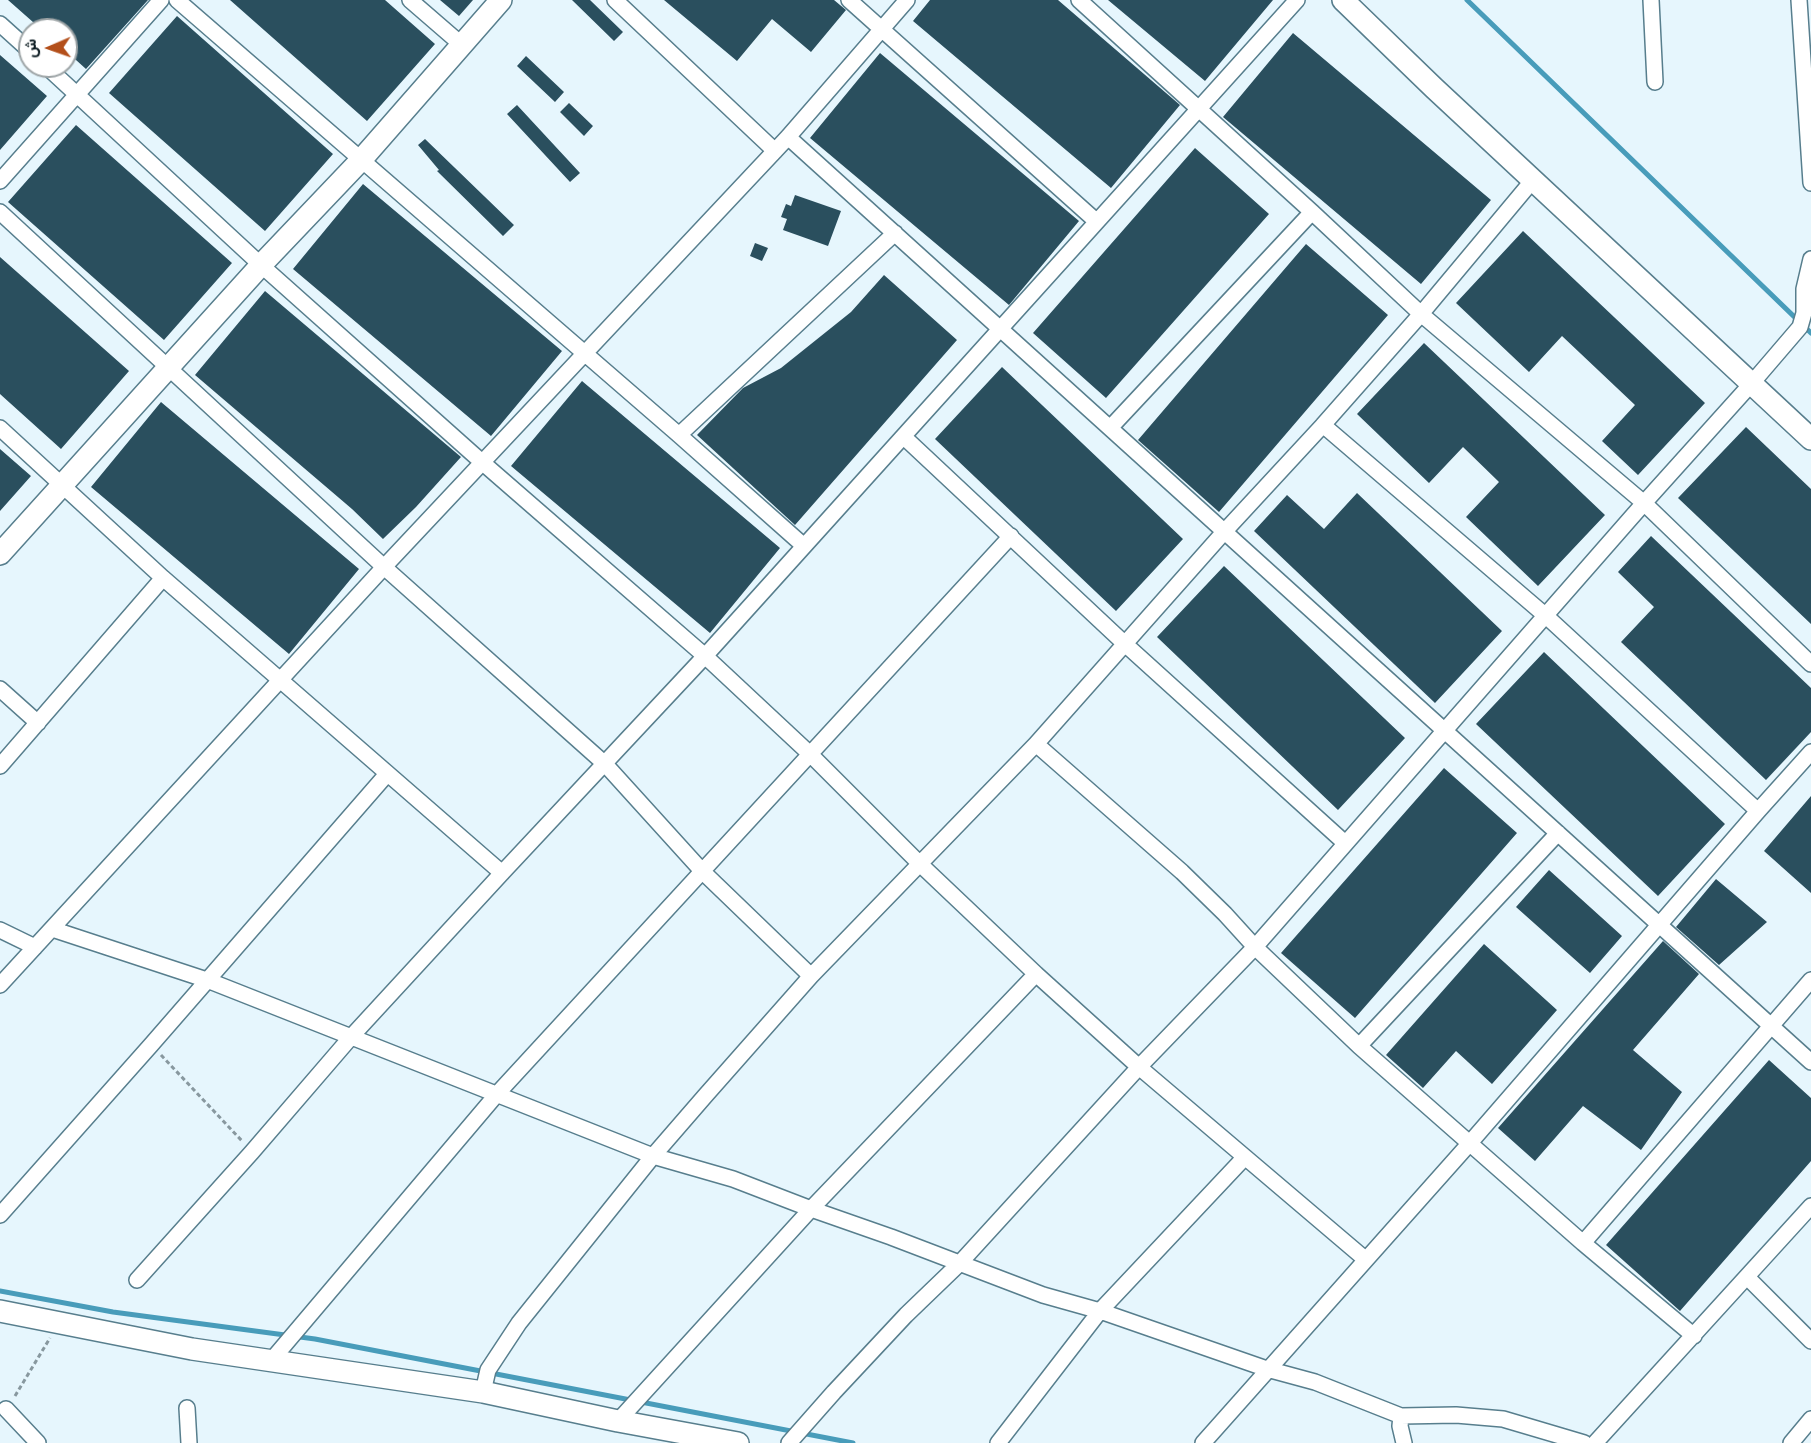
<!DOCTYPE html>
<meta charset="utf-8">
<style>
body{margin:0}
#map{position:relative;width:1811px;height:1443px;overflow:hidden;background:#e6f6fd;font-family:Overpass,Vazirmatn,sans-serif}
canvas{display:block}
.north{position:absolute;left:18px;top:18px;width:60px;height:60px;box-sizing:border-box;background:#fff;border:2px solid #9da4a6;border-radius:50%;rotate:268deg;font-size:16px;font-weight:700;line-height:24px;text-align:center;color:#0b1b21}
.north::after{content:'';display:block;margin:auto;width:21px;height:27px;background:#b34f1a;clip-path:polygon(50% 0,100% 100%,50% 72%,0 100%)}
</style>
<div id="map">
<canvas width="1811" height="1443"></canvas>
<div class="north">ش</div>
</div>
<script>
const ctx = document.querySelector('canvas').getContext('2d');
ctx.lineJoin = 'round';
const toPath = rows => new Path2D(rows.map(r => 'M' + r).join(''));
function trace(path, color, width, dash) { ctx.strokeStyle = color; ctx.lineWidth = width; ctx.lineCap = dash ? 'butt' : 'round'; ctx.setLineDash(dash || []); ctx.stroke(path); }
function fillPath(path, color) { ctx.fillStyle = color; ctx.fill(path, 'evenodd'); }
const stream = toPath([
 [1467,0,1811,333],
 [0,1291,113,1312,315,1339,853,1443]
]);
const building = toPath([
 [8,0,148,0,86,69,66,51,66,30,42,30],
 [230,0,385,0,435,44,367,121],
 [440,0,473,0,459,16],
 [572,0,590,0,623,32,614,41],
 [664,0,834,0,846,10,811,52,772,19,737,61],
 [930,0,1058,0,1180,105,1111,188,913,21],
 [1108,0,1273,0,1205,81],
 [177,16,333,154,265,231,109,93],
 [1293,33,1491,200,1421,284,1223,117],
 [880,53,1079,221,1009,305,810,138],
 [0,55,47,96,0,150],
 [526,56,564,92,555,102,517,66],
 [569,103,593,126,584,136,560,112],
 [517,105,580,173,570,182,507,114],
 [76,125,232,263,164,340,8,202],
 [425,139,514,225,503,236,437,171,439,170,418,145],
 [1195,148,1269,214,1106,398,1033,333],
 [363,184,562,351,491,436,293,269],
 [795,195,841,211,828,246,783,230,787,219,781,217,786,204,791,206],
 [1523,231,1705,403,1638,475,1602,441,1635,405,1562,336,1529,372,1456,303],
 [755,243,768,248,762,261,750,256],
 [1306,244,1388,315,1219,512,1138,440],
 [0,257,129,371,61,449,0,394],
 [884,275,957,340,795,525,697,435,743,388,781,368,851,312],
 [265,291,461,457,416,507,383,539,352,509,195,375],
 [1424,343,1605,515,1538,586,1466,517,1499,482,1463,447,1429,483,1357,414],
 [1002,367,1183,539,1116,611,935,439],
 [582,381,780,548,710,633,511,466],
 [161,402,359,569,289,654,91,487],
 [1746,427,1811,489,1811,624,1678,498],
 [0,449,31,476,0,511],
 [1357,493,1502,631,1435,703,1254,531,1287,495,1324,529],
 [1651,536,1811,688,1811,732,1766,780,1621,642,1654,607,1618,572],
 [1224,566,1405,738,1338,810,1157,637],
 [1544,652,1725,824,1658,896,1476,724],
 [1444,768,1517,833,1355,1018,1281,953],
 [1811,796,1811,893,1764,851],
 [1549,870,1622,936,1590,973,1516,907],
 [1716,879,1767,922,1719,965,1676,927],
 [1663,941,1699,974,1633,1050,1682,1092,1641,1150,1583,1106,1535,1161,1498,1128],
 [1484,944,1557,1010,1492,1084,1456,1051,1423,1088,1386,1055],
 [1769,1060,1811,1098,1811,1161,1680,1311,1606,1245]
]);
const path = toPath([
 [161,1055,243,1142],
 [15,1396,50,1338]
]);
const street = toPath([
 [177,0,679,435,804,546],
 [410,0,462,45],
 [615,0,775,151],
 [849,0,1096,221],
 [1079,0,1312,212,1421,314,1644,503,1811,664],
 [1651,0,1655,82],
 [1799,0,1811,183],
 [0,24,30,51],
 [46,66,261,265,483,463,705,656,810,754,920,864,1036,974,1139,1067,1365,1259],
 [788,137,1811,1062],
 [0,181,161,0],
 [0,212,384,567,605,764,702,871,811,976],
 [1323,425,1546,616,1758,811],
 [0,428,163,578,502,873],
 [1110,428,1312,212],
 [679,435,895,233],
 [904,437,1125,644,1345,843],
 [0,689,38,723],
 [1036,744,1182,872,1225,914,1255,947,1359,1046,1583,1243,1694,1336],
 [0,766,163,578],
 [52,929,207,980,653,1156,733,1179,811,1209,891,1237,1043,1295,1100,1311,1267,1369,1315,1382,1401,1416,1456,1415,1503,1419,1584,1443],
 [0,930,35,947],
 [0,985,384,567,788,137,907,0],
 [1359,1046,1558,833],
 [0,1215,151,1045,387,774],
 [1583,1243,1811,980],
 [1747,1277,1811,1341],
 [137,1280,252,1152,351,1037,502,873,705,656,1297,0],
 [270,1362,497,1094,1011,536],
 [483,1392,488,1370,519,1323,653,1156,705,1096,811,976,1036,744,1224,532,1323,425,1421,314,1533,180],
 [187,1408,189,1443],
 [6,1409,38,1443],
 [1401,1416,1400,1426,1404,1443],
 [618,1421,811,1209,1036,974],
 [789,1443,834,1392,906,1315,959,1264,1139,1067,1255,947,1644,503,1752,383,1800,327,1804,313,1804,289,1811,259],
 [998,1443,1100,1311,1245,1157],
 [1203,1443,1469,1144,1758,811,1811,752],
 [1595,1443,1811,1206],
 [1791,1443,1811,1419]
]);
const secondary = toPath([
 [1343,0,1434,88,1811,439],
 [0,554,261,265,361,160,501,0],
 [0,1311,192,1349,483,1392,618,1421,738,1443]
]);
trace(stream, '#489cba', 5);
fillPath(building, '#2a4f5e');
trace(street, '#577e8d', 18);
trace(secondary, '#577e8d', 24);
trace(path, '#88989f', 3, [4.5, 3]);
trace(street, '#fff', 15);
trace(secondary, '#fff', 21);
</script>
